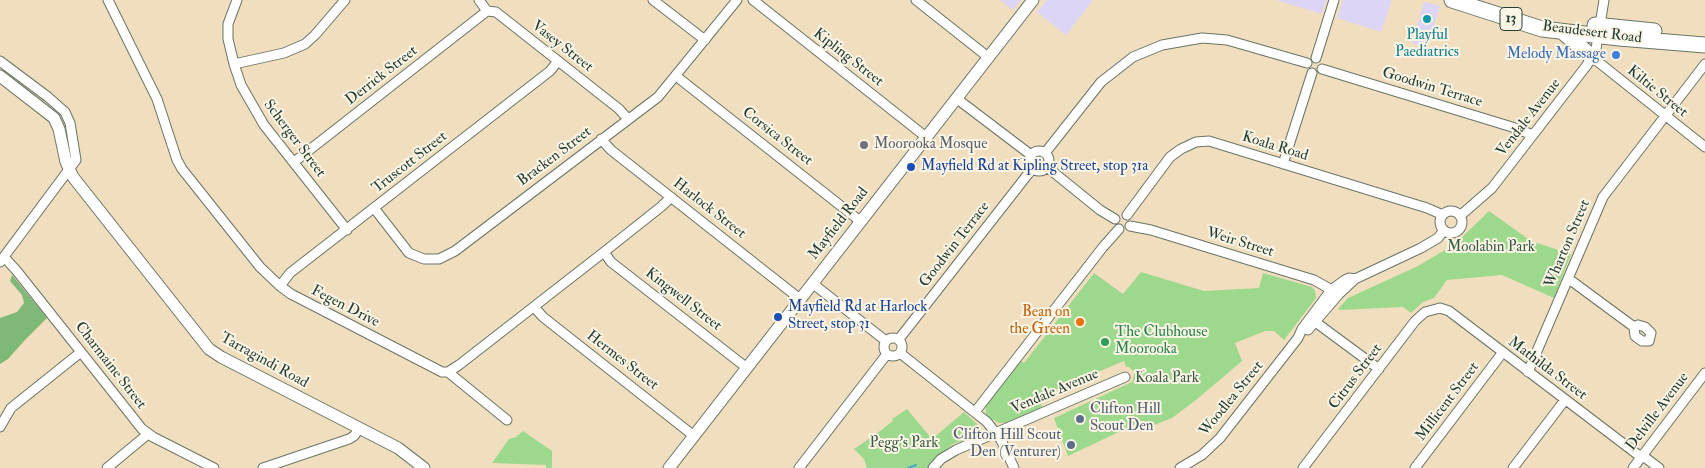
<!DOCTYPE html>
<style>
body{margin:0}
canvas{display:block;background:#f1debe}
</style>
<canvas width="1705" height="468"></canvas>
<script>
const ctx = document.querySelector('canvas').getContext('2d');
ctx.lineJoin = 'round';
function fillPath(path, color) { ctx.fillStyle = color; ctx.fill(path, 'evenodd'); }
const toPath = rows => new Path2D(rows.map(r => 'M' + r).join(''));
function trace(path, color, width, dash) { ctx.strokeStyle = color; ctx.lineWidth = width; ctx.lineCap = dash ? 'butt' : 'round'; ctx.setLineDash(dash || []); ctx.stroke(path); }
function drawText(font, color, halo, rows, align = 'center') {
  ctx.font = font + ' "IM FELL Double Pica",serif'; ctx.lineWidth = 4; ctx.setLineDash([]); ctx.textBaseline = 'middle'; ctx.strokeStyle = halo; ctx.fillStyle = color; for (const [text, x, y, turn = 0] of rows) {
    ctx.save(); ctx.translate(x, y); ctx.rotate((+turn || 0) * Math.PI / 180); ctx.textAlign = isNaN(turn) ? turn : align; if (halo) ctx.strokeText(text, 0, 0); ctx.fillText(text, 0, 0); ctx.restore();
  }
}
const built = toPath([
 [1000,0,1021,0,1013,10],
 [1047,0,1093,0,1066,35,1037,12],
 [1276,0,1326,0,1322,14],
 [1343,0,1392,0,1381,32,1337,18],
 [1424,2,1440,6,1427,48,1412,43]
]);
const green = toPath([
 [1489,211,1531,241,1571,254,1554,298,1502,275,1447,280,1434,298,1423,302,1411,313,1403,307,1340,310,1338,309,1348,298,1418,266,1455,244],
 [1141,272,1204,291,1259,288,1263,273,1312,287,1315,291,1316,298,1284,340,1274,331,1265,331,1235,343,1242,361,1196,400,1172,418,1144,429,1142,421,1068,456,1054,418,1132,382,1134,376,1134,372,1129,367,1126,367,1124,361,1038,397,1042,407,1007,423,999,423,988,417,986,414,985,405,1021,361,1024,363,1094,273,1123,294],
 [907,409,932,439,964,412,978,425,977,432,975,436,953,444,942,453,930,468,867,468,864,459,854,449,876,434,893,421,892,419],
 [523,431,552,451,552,468,546,468,546,465,492,463,509,439,516,437]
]);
const forest = toPath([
 [12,275,47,318,24,341,8,359,0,364,0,318,17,312,24,303,22,295,10,281]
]);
const stream = toPath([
 [908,468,916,465]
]);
const street = toPath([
 [108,0,157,99,177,160,182,169,260,267,280,286,291,294,442,372,448,372,459,365,604,252,662,206,671,197],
 [237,0,228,24,228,39,234,64,241,85,264,125,347,230],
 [479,0,487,11],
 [653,0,705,40],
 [753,0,926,137],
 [916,0,988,57],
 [487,11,496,12,619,109,628,119],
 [1592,57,1705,147],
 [1316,58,1334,0],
 [0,61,48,97,65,112,70,123,76,160,0,262],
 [234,64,284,53,305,44,315,35,345,0],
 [1322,69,1512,127,1533,135],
 [676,76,860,221],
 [956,98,1031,155],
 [601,139,611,150,800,299],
 '1029 161a10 10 0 1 1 20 0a10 10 0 1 1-20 0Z',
 [1045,153,1101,82,1133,57,1162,45,1202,38,1227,40,1307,63],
 [294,162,487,11],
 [1283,164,1312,73],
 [1047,167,1100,210,1115,219],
 [374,208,409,253,424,259,439,259,455,251,658,97,737,0],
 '1440 222a11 11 0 1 1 22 0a11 11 0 1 1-22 0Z',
 [1127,215,1170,157,1181,149,1196,142,1209,141,1427,208,1443,215],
 [1461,215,1492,188,1587,65,1596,49,1604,0],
 [1130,226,1151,230,1314,280,1339,294],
 [604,252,611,262,747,368],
 [4,257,16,270,142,429,153,437,214,468],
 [1569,280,1573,282,1634,327],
 [812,283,886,341],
 [280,286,290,273,550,71,558,61],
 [534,307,543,317,694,436],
 [1310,318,1379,369],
 [1638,325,1645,327,1651,333,1649,341,1642,341,1635,336,1634,327,1638,325],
 [1308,330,1339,294,1355,279,1421,248,1438,238,1444,230],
 '884 347a9 9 0 1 1 18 0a9 9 0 1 1-18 0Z',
 [899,339,1032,169],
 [900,353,987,422,1001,440,1014,468],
 [448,372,507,420],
 [1528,372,1603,197,1705,64],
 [975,412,1103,247,1119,229],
 [0,427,11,408,81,352],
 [107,468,148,434],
 [263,468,349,439,354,436,359,429],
 [799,468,887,354],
 [933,468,941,459,956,450,1125,377],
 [1180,468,1202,455,1220,438,1298,338,1302,329,1331,290,1345,280,1349,278,1355,279],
 [1303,468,1415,321,1425,312,1440,308,1449,311,1637,454,1647,459,1659,468],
 [1415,468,1503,352],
 [1513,468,1565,400],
 [1633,468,1705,373]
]);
const secondary = toPath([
 [0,76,54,118,59,129,66,162,73,177,209,349,221,357,398,448,424,468],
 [669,468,1033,0]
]);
const highway = toPath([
 [1452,0,1542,29,1619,38,1705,45],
 [1595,25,1654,31],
 [1563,32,1592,57]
]);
const markers = [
 [1427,19,5,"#0f9aa8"],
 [1616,55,5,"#3f7fe0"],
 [864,145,5,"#6b7280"],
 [911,167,5,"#1a4fb4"],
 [778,317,5,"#1a4fb4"],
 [1080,322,5,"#e8710a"],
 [1105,342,5,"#2e9e5b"],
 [1080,419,5,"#5c6f8a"],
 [1071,445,5,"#5c6f8a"]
];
const shields = [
 [1511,19,22]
];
const shieldNames = [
 ["13",1511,19]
];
const streetNames = [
 ["Beaudesert Road",1592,33,7],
 ["Vasey Street",562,47,38],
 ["Kipling Street",848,58,38],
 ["Derrick Street",382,76,-38],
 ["Goodwin Terrace",1432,88,17],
 ["Kiltie Street",1657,92,39],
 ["Vendale Avenue",1529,118,-52],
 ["Corsica Street",777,137,38],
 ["Scherger Street",294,139,53],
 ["Koala Road",1275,147,17],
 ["Bracken Street",555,157,-37],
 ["Truscott Street",410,163,-38],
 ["Harlock Street",709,209,38],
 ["Mayfield Road",839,224,-52],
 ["Weir Street",1240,243,17],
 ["Wharton Street",1568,244,-67],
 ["Goodwin Terrace",955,245,-52],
 ["Kingwell Street",683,300,38],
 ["Fegen Drive",345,307,27],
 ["Tarragindi Road",264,361,29],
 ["Hermes Street",622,361,38],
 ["Charmaine Street",110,366,52],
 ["Mathilda Street",1547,369,37],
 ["Citrus Street",1356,377,-53],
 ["Vendale Avenue",1055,392,-23],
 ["Woodlea Street",1232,399,-51],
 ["Millicent Street",1448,402,-53],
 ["Delville Avenue",1658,412,-53]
];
const cultureNames = [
 ["Playful",1427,36],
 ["Paediatrics",1427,53]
];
const shopNames = [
 ["Melody Massage",1606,55]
];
const worshipNames = [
 ["Moorooka Mosque",874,145]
];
const transitNames = [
 ["Mayfield Rd at Kipling Street, stop 31a",921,167],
 ["Mayfield Rd at Harlock",788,308],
 ["Street, stop 31",788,325]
];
const parkNames = [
 ["Moolabin Park",1491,248],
 ["Koala Park",1167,379],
 ["Pegg's Park",904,444]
];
const foodNames = [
 ["Bean on",1070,313],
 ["the Green",1070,330]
];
const leisureNames = [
 ["The Clubhouse",1115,333],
 ["Moorooka",1115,350]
];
const serviceNames = [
 ["Clifton Hill",1090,410],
 ["Scout Den",1090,427],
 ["Clifton Hill Scout",1061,436,"right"],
 ["Den (Venturer)",1061,453,"right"]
];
fillPath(built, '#ddd5f6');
fillPath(green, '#9dd98d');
fillPath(forest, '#7eb978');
trace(stream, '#40acbf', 2);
trace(street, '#687564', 11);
trace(secondary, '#687564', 13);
trace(highway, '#687564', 17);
trace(street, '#fff', 9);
trace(secondary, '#fff', 11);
trace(highway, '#fff', 15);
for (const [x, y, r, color] of markers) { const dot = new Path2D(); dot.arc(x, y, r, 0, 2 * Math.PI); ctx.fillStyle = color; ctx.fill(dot); trace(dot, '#fcf5e5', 2); }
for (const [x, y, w] of shields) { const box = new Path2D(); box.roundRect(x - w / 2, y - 11.5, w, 23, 4); ctx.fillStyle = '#fcf5e5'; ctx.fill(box); trace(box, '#1f3d34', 1); }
drawText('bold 14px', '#1f3d34', null, shieldNames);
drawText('15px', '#1f3d34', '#fcf5e5', streetNames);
drawText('15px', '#0d838f', '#fcf5e5', cultureNames);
drawText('15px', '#366cbe', '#fcf5e5', shopNames, 'right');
drawText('15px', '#5b616d', '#fcf5e5', worshipNames, 'left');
drawText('15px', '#164399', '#fcf5e5', transitNames, 'left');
drawText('15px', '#385c46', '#fcf5e5', parkNames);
drawText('15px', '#c56008', '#fcf5e5', foodNames, 'right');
drawText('15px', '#27864d', '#fcf5e5', leisureNames, 'left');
drawText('15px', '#4e5e75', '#fcf5e5', serviceNames, 'left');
</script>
